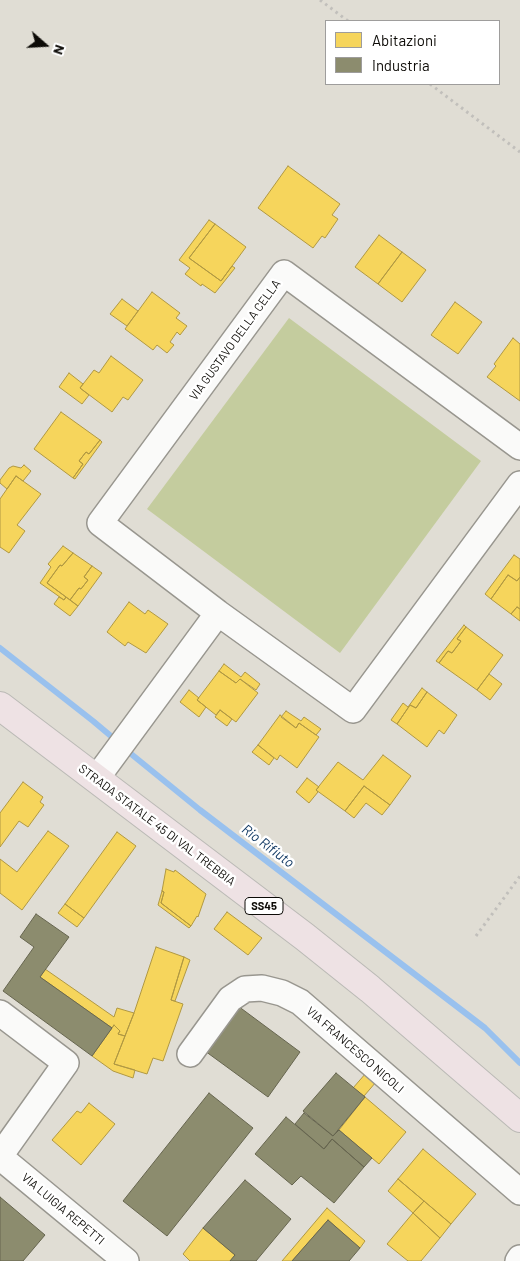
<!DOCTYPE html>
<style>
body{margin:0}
#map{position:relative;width:520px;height:1261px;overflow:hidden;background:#e0ddd4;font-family:Barlow,sans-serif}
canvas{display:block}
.legend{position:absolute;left:325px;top:20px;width:175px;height:65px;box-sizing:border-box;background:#fff;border:1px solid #9e9d9c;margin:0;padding:6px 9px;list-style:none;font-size:15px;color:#0d0b07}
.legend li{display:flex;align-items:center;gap:10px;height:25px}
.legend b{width:25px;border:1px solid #9e9d9c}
.north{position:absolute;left:20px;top:20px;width:50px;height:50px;-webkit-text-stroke:4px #fff;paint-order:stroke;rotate:109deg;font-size:14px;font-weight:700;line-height:20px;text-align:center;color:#0d0b07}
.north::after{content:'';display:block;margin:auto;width:18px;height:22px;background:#0d0b07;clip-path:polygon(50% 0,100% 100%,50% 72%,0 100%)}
</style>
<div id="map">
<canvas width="520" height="1261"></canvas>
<ul class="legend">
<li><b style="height:14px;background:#f6d55c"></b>Abitazioni</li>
<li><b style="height:14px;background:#8c8c6e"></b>Industria</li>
</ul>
<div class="north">N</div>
</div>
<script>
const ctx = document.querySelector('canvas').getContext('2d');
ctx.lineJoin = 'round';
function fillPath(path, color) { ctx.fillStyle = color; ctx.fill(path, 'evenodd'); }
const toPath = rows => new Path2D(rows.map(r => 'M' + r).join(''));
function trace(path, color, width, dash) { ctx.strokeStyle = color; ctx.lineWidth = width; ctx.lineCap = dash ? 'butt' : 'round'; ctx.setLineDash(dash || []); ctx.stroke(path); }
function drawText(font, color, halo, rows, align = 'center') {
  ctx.font = font + ' Barlow,sans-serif'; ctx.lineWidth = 5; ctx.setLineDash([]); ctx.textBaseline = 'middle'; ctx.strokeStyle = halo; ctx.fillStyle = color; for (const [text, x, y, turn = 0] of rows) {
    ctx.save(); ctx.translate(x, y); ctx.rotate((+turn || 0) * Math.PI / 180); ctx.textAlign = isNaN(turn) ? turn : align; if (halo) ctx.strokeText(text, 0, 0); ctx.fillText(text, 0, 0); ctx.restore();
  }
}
const green = toPath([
 [289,318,481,461,340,653,147,509]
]);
const homes = toPath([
 [288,166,340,204,332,215,338,219,325,238,322,236,313,248,258,208,288,166],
 [209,220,215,224,189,258,221,281,232,266,235,268,215,293,202,284,201,286,185,274,190,268,179,260,209,220],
 [215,224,246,247,221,281,189,258,215,224],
 [379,235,402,252,378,284,355,267,379,235],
 [402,252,426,270,402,302,378,284,402,252],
 [152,292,180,313,176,318,187,326,180,335,177,332,170,342,174,345,167,353,157,345,153,350,125,329,152,292],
 [122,299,138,311,127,326,110,314,122,299],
 [455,302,482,322,458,354,431,335,455,302],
 [513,338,520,344,520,401,487,377,496,366,494,364,513,338],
 [111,356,143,380,128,400,123,397,112,412,80,388,94,370,99,373,111,356],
 [69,373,83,384,80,388,89,395,82,404,59,387,69,373],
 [61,412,100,440,89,454,86,452,79,461,83,464,73,478,34,449,61,412],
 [100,440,102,442,75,479,73,478,83,464,79,461,86,452,89,454,100,440],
 [24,465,31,471,23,481,16,476,7,489,0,483,0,480,9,468,13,466,21,468,24,465],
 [16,476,41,494,17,525,25,531,9,553,0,547,0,499,16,476],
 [63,546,73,553,62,566,60,565,47,583,66,597,64,600,40,583,51,567,48,564,63,546],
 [73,553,92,566,84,577,88,580,81,589,79,588,70,600,47,583,60,565,62,566,73,553],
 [514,555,520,559,520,577,517,581,508,575,491,599,485,594,514,555],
 [92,566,102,573,78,606,70,600,79,588,81,589,88,580,84,577,92,566],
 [508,575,517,581,520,577,520,609,517,607,511,614,491,599,508,575],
 [59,597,64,600,66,597,78,606,70,616,54,604,59,597],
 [129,602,145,614,148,610,168,624,146,653,128,642,125,646,107,632,129,602],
 [517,607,520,609,520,621,511,614,517,607],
 [464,625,466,627,457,639,461,641,452,653,448,651,439,663,436,661,464,625],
 [466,627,503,655,477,690,439,663,448,651,452,653,461,641,457,639,466,627],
 [224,664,241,677,245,672,260,684,256,690,240,679,236,683,219,671,224,664],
 [219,671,236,683,240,679,258,693,236,722,220,710,216,715,197,700,219,671],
 [489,674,502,684,490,700,477,690,489,674],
 [422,688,427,692,416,708,410,705,397,724,391,720,403,703,408,707,422,688],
 [189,690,199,698,197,700,206,707,199,717,180,702,189,690],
 [427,692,457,715,444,734,439,730,427,747,397,724,410,705,416,708,427,692],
 [220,710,232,719,227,726,215,717,220,710],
 [286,711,301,721,304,717,321,729,316,735,299,723,296,728,281,717,286,711],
 [280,715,296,728,299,723,319,737,297,768,280,755,277,760,258,745,280,715],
 [258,745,274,758,269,765,252,752,258,745],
 [383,755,411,776,390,805,364,786,345,811,316,790,338,762,363,780,383,755],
 [307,778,319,787,316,790,318,792,309,803,296,792,307,778],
 [23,782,43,797,40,802,44,805,28,827,19,821,0,847,0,813,23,782],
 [364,786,390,805,382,815,366,803,354,818,345,811,364,786],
 [48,831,69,846,22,910,0,893,0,859,17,872,48,831],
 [117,832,136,846,84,918,65,904,117,832],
 [166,869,174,872,175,870,206,894,198,917,197,916,191,926,161,903,164,892,162,891,166,869],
 [162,891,164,892,161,903,191,926,189,928,158,905,162,891],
 [65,904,84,918,77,927,58,913,65,904],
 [227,912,262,938,248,955,214,929,227,912],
 [156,947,184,957,171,1000,183,1004,163,1061,153,1058,147,1074,114,1064,134,1013,156,947],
 [184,957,190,960,175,1001,171,1000,184,957],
 [45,969,114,1017,117,1008,134,1013,125,1036,118,1034,120,1031,114,1025,112,1028,40,977,45,969],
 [114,1025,120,1031,118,1034,125,1036,114,1064,135,1070,133,1078,113,1071,92,1056,114,1025],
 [366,1073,376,1082,364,1096,353,1088,366,1073],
 [365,1097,406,1132,379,1164,339,1130,365,1097],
 [89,1103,115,1124,81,1165,52,1140,77,1111,81,1113,89,1103],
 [423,1149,476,1194,451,1224,398,1179,423,1149],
 [398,1179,424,1201,413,1213,388,1191,398,1179],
 [424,1201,451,1224,440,1238,413,1213,424,1201],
 [327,1208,365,1241,360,1248,328,1220,292,1261,282,1261,327,1208],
 [413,1213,440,1238,421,1261,408,1261,387,1244,413,1213],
 [203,1228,235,1255,230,1261,190,1261,183,1254,203,1228]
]);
const industry = toPath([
 [36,914,69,937,40,977,112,1028,92,1056,3,991,34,947,20,937,36,914],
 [238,1006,300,1052,268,1097,205,1051,238,1006],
 [336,1073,365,1097,333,1136,303,1111,336,1073],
 [209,1093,253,1128,167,1236,123,1201,209,1093],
 [304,1113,333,1136,339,1130,372,1158,364,1167,332,1139,324,1149,295,1124,304,1113],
 [286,1117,324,1149,332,1139,364,1167,334,1203,301,1176,292,1185,255,1154,286,1117],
 [245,1180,291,1219,256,1261,230,1261,235,1255,203,1228,245,1180],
 [0,1197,45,1235,23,1261,0,1261,0,1197],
 [328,1220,360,1248,349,1261,292,1261,328,1220]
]);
const stream = toPath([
 [0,648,93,721,118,742],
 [125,749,200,810,485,1028,520,1063]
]);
const path = toPath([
 [320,0,348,21],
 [430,84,520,152],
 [476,936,520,876]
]);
const street = toPath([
 [520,447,284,273,100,523,218,613,353,710,520,484],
 [96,779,218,613],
 [0,1013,66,1063,0,1156],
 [190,1054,230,999,245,989,262,988,282,993,300,1002,520,1192],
 [0,1157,126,1261],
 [518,1261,520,1258]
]);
const primary = toPath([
 [0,706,305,937,370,989,520,1118]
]);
const shields = [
 [264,906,38]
];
const shieldNames = [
 ["SS45",264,906]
];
const streetNames = [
 ["VIA GUSTAVO DELLA CELLA",235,340,-54],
 ["STRADA STATALE 45 DI VAL TREBBIA",157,825,37],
 ["VIA FRANCESCO NICOLI",355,1050,41],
 ["VIA LUIGIA REPETTI",63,1209,40]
];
const waterNames = [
 ["Rio Rifiuto",268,846,37]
];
fillPath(green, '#c4cc9e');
fillPath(homes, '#f6d55c');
trace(homes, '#b09842', 1);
fillPath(industry, '#8c8c6e');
trace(industry, '#66654f', 1);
trace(stream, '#99c1ee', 6);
trace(street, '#98968f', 28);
trace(primary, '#bab9b5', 30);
trace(path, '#c1bfbb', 3, [2.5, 4]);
trace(street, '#fafaf9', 25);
trace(primary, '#eee2e4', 28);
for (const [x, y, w] of shields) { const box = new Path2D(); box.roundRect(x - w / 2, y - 8.5, w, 17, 4); ctx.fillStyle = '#fff'; ctx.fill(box); trace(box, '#0d0b07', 1); }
drawText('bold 11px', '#0d0b07', null, shieldNames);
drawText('12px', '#0d0b07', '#fff', streetNames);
drawText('italic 14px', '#103863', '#fff', waterNames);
</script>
